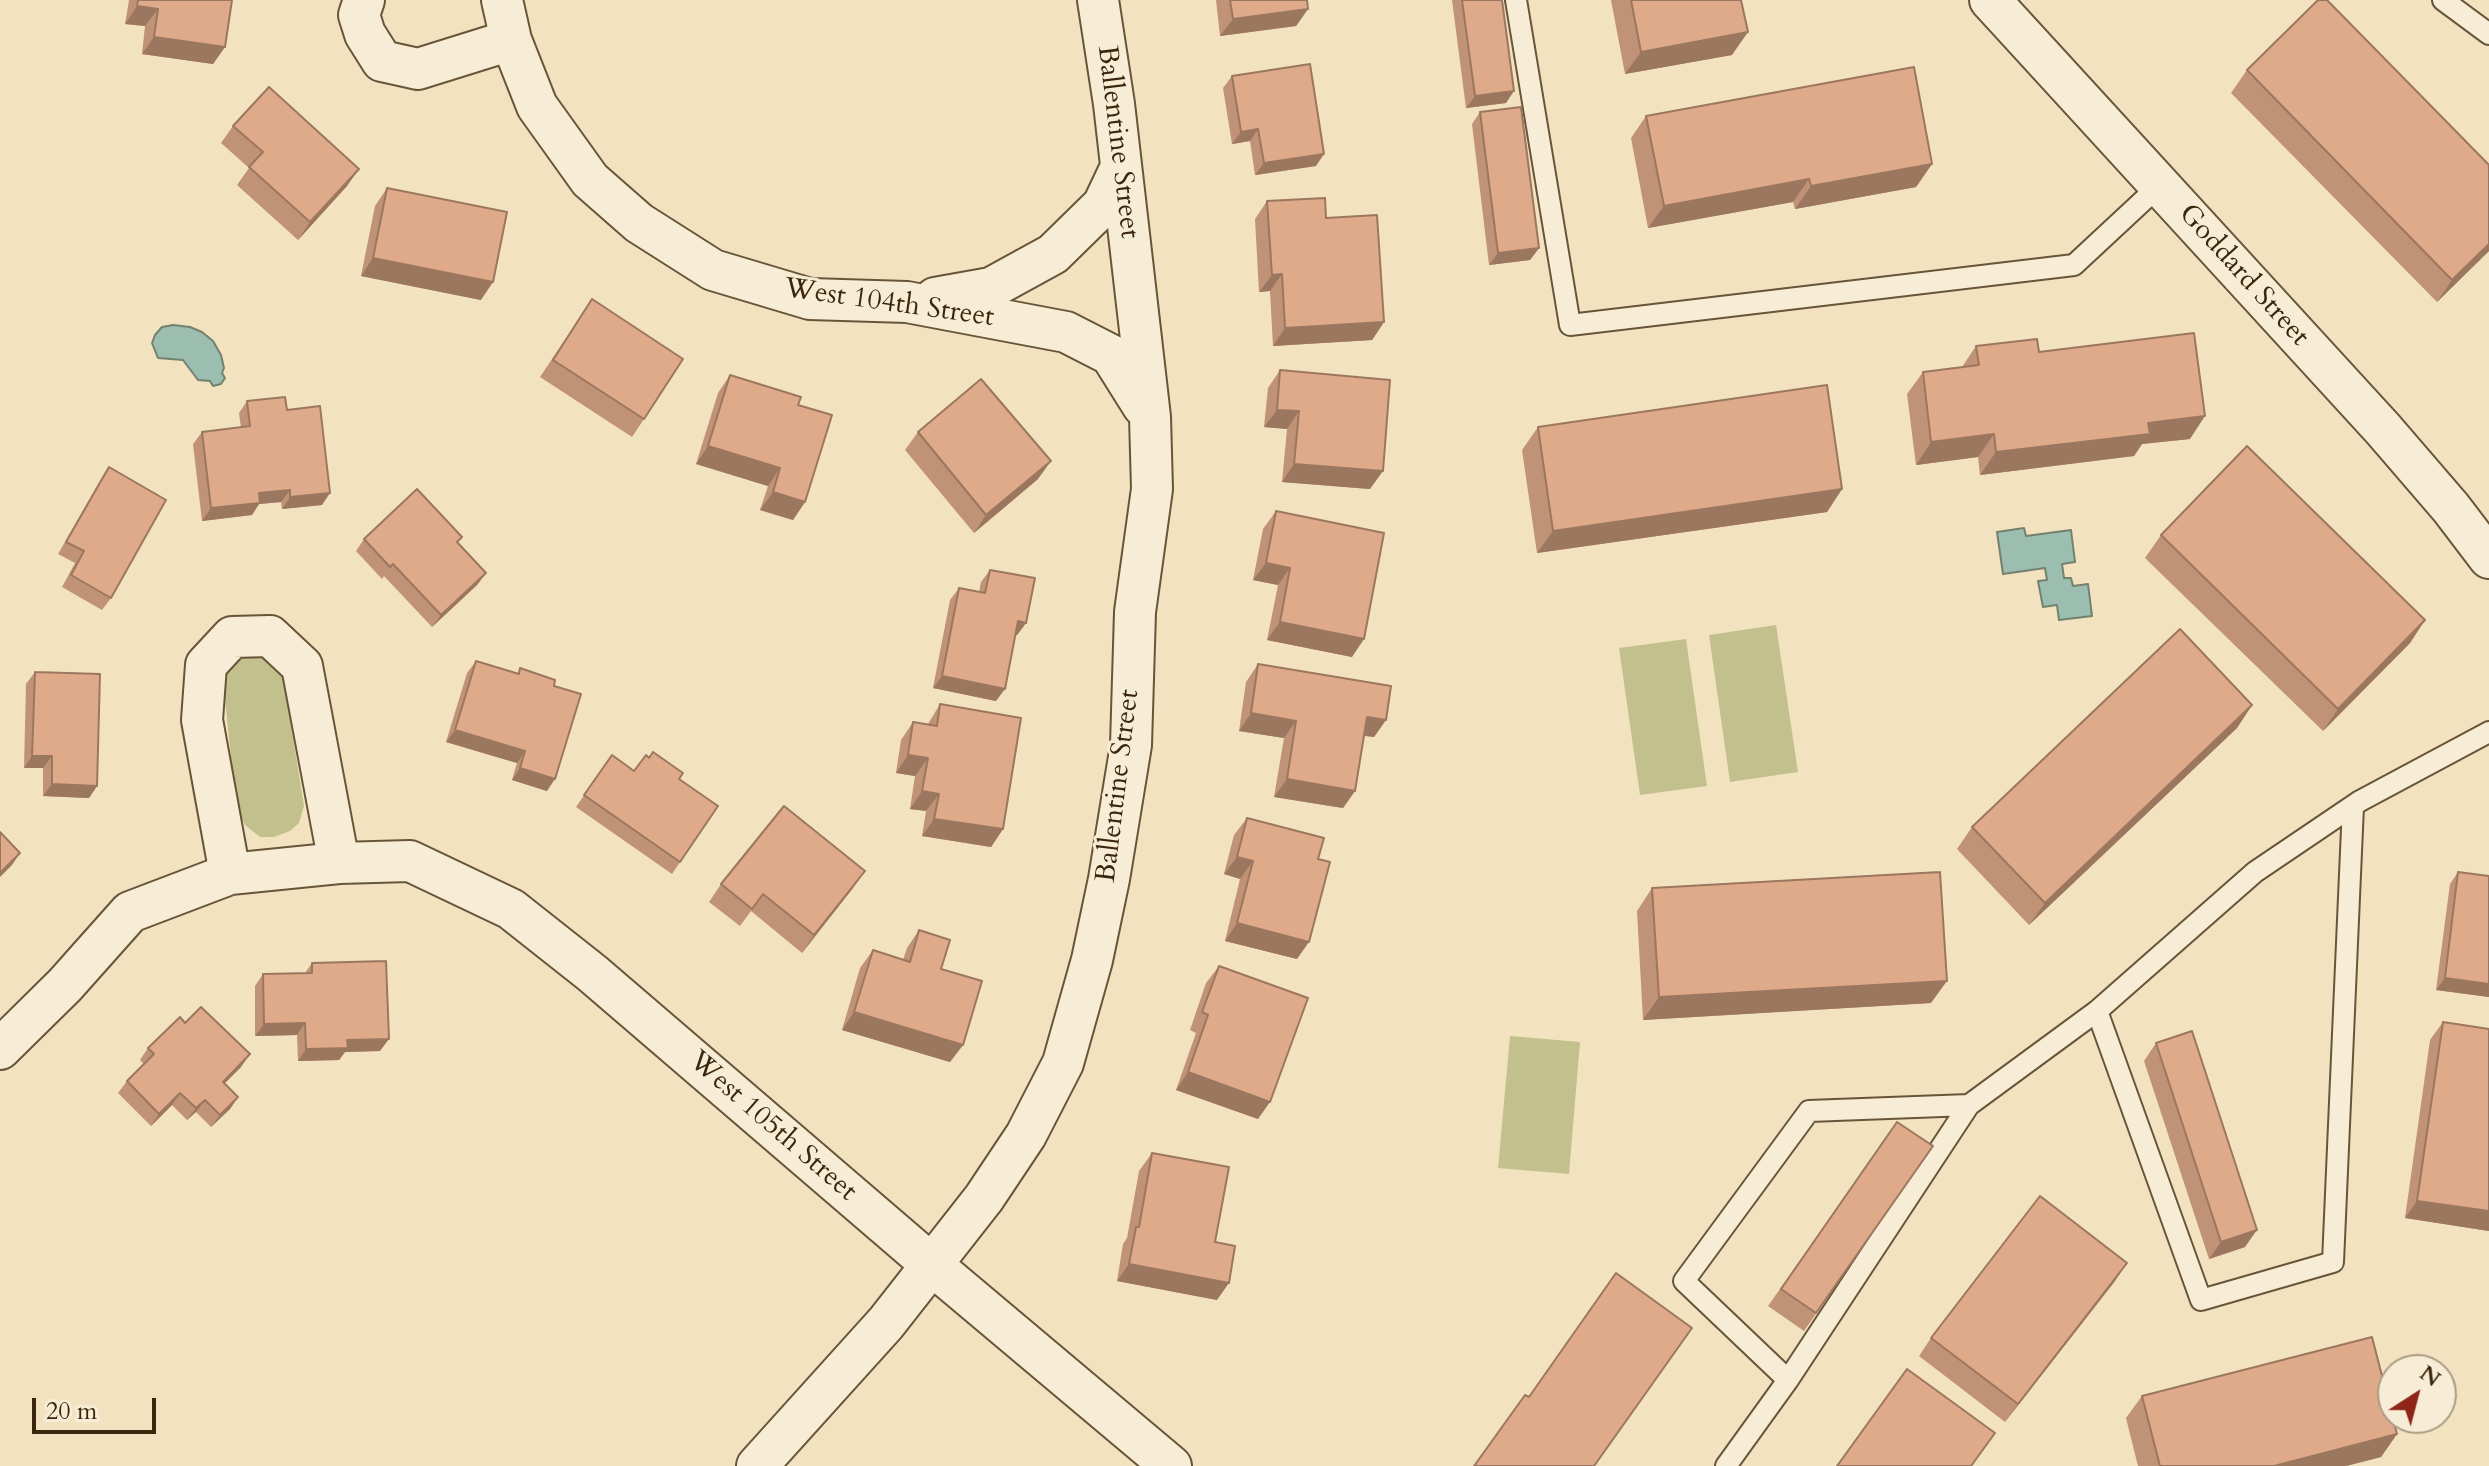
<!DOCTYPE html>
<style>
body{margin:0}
#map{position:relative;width:2489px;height:1466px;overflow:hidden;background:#f3e2bf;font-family:Cardo,serif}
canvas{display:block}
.north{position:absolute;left:2377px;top:1354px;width:80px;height:80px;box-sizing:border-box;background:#f7ecd5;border:2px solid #ab9d85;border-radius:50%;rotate:36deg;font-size:22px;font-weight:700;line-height:32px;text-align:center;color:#39260c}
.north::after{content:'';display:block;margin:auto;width:28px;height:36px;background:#8f2418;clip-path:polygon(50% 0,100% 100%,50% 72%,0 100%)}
.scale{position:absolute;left:32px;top:1398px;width:124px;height:36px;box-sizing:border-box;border:4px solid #39260c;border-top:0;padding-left:10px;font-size:24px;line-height:28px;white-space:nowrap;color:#39260c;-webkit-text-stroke:6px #f7ecd5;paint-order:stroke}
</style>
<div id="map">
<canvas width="2489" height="1466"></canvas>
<div class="north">N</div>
<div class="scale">20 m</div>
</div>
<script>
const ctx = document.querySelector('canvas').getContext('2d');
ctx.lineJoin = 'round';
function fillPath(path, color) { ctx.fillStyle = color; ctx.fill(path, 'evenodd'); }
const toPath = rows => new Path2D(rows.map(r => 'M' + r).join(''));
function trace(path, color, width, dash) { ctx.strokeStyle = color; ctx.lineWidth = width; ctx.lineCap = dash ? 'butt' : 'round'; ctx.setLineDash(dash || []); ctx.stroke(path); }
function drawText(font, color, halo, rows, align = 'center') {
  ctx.font = font + ' Cardo,serif'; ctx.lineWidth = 6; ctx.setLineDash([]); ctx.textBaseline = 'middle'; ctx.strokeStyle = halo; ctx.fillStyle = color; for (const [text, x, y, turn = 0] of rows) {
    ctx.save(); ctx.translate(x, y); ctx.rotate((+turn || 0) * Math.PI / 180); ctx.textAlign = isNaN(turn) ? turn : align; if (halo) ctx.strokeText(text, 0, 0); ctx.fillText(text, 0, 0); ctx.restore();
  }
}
const green = toPath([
 [1776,625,1798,772,1730,782,1709,635],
 [1686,639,1707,786,1640,795,1619,648],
 [245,655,266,657,282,669,304,806,299,823,290,831,274,837,260,837,245,825,236,806,223,679,226,668],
 [1510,1036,1580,1042,1569,1174,1498,1168]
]);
const water = toPath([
 [173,325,190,327,202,332,213,341,221,355,224,368,222,373,225,378,221,384,213,386,210,381,198,380,183,360,158,358,152,343,155,335,162,327,173,325],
 [2024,528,2026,536,2071,530,2075,562,2062,564,2064,578,2071,578,2073,586,2088,584,2092,616,2059,620,2057,605,2043,607,2038,581,2047,580,2045,568,2003,574,1997,532,2024,528]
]);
const lane = toPath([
 [1516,0,1570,325,2074,265,2160,185],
 [2443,0,2489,34],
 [2097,1011,2201,1300,2333,1262,2353,806],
 [1969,1105,1809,1111,1684,1281,1788,1380,1969,1105,2097,1011,2255,872,2360,801,2489,732],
 [1726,1466,1788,1380]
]);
const street = toPath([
 [364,0,359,15,365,34,382,61,418,69,511,40],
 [502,0,511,40,537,106,590,180,639,223,713,270,810,299,907,302,1066,332,1111,355,1143,406],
 [1990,0,2383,429,2451,508,2489,558],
 [935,298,991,288,1053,254,1103,205,1121,167],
 [230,874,202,720,206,665,232,637,270,636,302,666,339,863],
 [0,1049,65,985,130,912,230,874,339,863,410,861,511,909,592,973,932,1265,1171,1466],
 [757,1466,886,1323,984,1198,1026,1135,1063,1063,1092,960,1109,879,1131,745,1135,612,1152,489,1150,417,1114,104,1098,0]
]);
const wall = toPath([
 [129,0,232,0,225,47,213,64,142,54,145,26,125,24],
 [1216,0,1307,0,1308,9,1296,26,1220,36],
 [1452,0,1502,0,1506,103,1466,108],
 [1611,0,1741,0,1732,55,1625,74],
 [2247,70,2489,165,2489,251,2437,302,2231,93],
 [1232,76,1316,166,1255,175,1250,141,1232,144,1223,88],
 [1480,112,1539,248,1530,260,1489,265,1472,124],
 [1646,116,1932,164,1916,187,1795,209,1793,202,1648,228,1631,138],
 [233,126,347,186,298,240,237,185,249,168,221,143],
 [387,188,481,300,361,276,375,206],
 [1267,201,1326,218,1384,322,1372,340,1273,346,1270,291,1259,292,1255,219],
 [592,299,644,419,632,437,540,377],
 [1976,346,2039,352,2190,439,2142,444,2134,456,1980,475,1978,457,1916,465,1907,394,1923,372,1962,367],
 [1280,370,1370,489,1282,482,1287,429,1264,427,1268,388],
 [730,375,798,405,805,502,793,520,760,510,768,486,696,464,718,393],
 [247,401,287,410,322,505,282,509,281,502,259,504,252,515,202,521,193,444,202,432,241,428,239,413],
 [1538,427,1842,489,1827,512,1537,553,1522,450],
 [918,432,1038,479,974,533,905,450],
 [109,467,111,598,102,610,62,587,75,563,58,554,101,479],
 [1276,511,1352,657,1267,640,1278,585,1253,580,1263,529],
 [2161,535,2425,620,2410,643,2323,731,2145,558],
 [364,539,458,543,486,573,477,585,432,627,384,576,382,579,356,551],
 [990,570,1026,623,1017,635,1016,634,996,701,933,688,950,600,959,588,979,592,981,582],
 [476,661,517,674,520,668,554,686,547,791,512,780,517,763,446,742,467,673],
 [1258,664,1386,720,1374,737,1364,736,1355,791,1343,808,1274,797,1284,738,1239,731,1246,682],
 [35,672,97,786,89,798,43,796,43,768,24,768,26,684],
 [940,704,1003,829,991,847,922,836,926,811,910,809,915,776,896,773,901,740,913,722,928,724],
 [2252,705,2237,728,2029,925,1957,849,1972,827],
 [612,755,634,771,679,779,718,806,672,874,576,807],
 [1247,818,1318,859,1297,959,1225,941,1240,879,1224,874,1234,835],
 [2458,872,2489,997,2436,990,2450,884],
 [721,884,853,888,802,953,751,911,740,926,709,902],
 [1652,888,1931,1003,1643,1020,1637,911],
 [919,930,941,969,963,1045,950,1062,842,1030,860,968,873,950,903,960,907,948],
 [312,963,380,1051,345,1052,339,1060,298,1061,297,1035,255,1036,255,986,263,974,305,973],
 [1219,966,1258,1119,1176,1090,1196,1033,1190,1030,1206,983],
 [2443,1022,2489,1231,2405,1218,2430,1040],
 [185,1023,241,1067,224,1084,238,1097,230,1109,211,1127,196,1112,187,1120,172,1105,151,1126,118,1093,127,1081,144,1064,140,1060,148,1048],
 [2156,1043,2245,1247,2209,1259,2144,1061],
 [1897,1122,1933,1146,1804,1331,1768,1306],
 [1152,1153,1215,1242,1217,1300,1117,1281,1123,1244,1127,1238,1139,1171],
 [2115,1281,2005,1422,1919,1356,1931,1338],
 [2142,1396,2397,1434,2381,1457,2346,1466,2138,1466,2126,1418]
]);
const shadedWall = toPath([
 [137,6,158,9,145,26,125,24],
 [1308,9,1296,26,1220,36,1233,19],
 [1748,32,1732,55,1625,74,1641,52],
 [154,37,225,47,213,64,142,54],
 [1514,91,1506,103,1466,108,1475,96],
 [1258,129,1250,141,1232,144,1241,132],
 [1324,154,1316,166,1255,175,1264,163],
 [1932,164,1916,187,1795,209,1811,186],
 [359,169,347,186,298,240,310,222],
 [1809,179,1793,202,1648,228,1664,206],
 [2489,244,2489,251,2437,302,2452,280],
 [1539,248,1530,260,1489,265,1498,253],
 [373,258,493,282,481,300,361,276],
 [1282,274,1270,291,1259,292,1272,275],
 [1384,322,1372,340,1273,346,1285,328],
 [1277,410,1299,411,1287,429,1264,427],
 [2205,416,2190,439,2142,444,2134,456,1980,475,1996,452,2148,423],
 [1994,434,1978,457,1916,465,1931,442],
 [708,446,780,468,768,486,696,464],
 [1051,461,1038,479,974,533,986,515],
 [1294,464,1383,471,1370,489,1282,482],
 [1842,489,1827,512,1537,553,1553,531],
 [290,490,281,502,259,504,252,515,202,521,211,508,259,493],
 [773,492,805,502,793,520,760,510],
 [330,493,322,505,282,509,290,497],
 [1266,563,1290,568,1278,585,1253,580],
 [486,573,477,585,432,627,441,615],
 [2425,620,2410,643,2323,731,2338,709],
 [1018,621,1026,623,1017,635,1010,633],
 [1280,622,1364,639,1352,657,1267,640],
 [942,676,1005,689,996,701,933,688],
 [2252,705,2237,728,2029,925,2045,903],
 [1251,713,1296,721,1284,738,1239,731],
 [1367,717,1386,720,1374,737,1355,734],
 [455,730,525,751,517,763,446,742],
 [908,755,928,758,915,776,896,773],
 [32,756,52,756,43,768,24,768],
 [520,768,555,779,547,791,512,780],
 [1287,779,1355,791,1343,808,1274,797],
 [52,784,97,786,89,798,43,796],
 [922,791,939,794,926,811,910,809],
 [934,819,1003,829,991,847,922,836],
 [20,853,12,865,0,877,0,873],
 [1237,857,1253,861,1240,879,1224,874],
 [865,871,853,888,802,953,814,935],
 [1237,923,1309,942,1297,959,1225,941],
 [2445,978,2489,984,2489,997,2436,990],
 [1947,981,1931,1003,1643,1020,1659,997],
 [854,1012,963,1045,950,1062,842,1030],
 [305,1023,297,1035,255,1036,264,1024],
 [389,1039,380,1051,345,1052,339,1060,298,1061,306,1049,347,1040],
 [250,1054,241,1067,214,1094,223,1082],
 [1188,1072,1270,1102,1258,1119,1176,1090],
 [180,1093,172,1105,151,1126,159,1114],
 [238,1097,230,1109,211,1127,220,1115],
 [205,1100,196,1112,187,1120,196,1108],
 [2417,1201,2489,1211,2489,1231,2405,1218],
 [2257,1230,2245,1247,2209,1259,2221,1242],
 [2127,1263,2115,1281,2005,1422,2018,1404],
 [1129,1264,1229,1283,1217,1300,1117,1281],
 [2397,1434,2381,1457,2346,1466,2274,1466]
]);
const building = toPath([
 [138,0,232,0,225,47,154,37,158,9,137,6,138,0],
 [1230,0,1307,0,1308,9,1233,19,1230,0],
 [1462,0,1502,0,1514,91,1475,96,1462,0],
 [1631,0,1741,0,1748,32,1641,52,1631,0],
 [2318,0,2327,0,2489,165,2489,244,2452,280,2247,70,2318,0],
 [1310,64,1324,154,1264,163,1258,129,1241,132,1232,76,1310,64],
 [1914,67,1932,164,1811,186,1809,179,1664,206,1646,116,1914,67],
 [269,87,359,169,310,222,249,167,263,152,233,126,269,87],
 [1521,107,1539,248,1498,253,1480,112,1521,107],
 [387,188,507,212,493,282,373,258,387,188],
 [1325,198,1326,218,1377,215,1384,322,1285,328,1282,274,1272,275,1267,201,1325,198],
 [592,299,683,359,644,419,553,360,592,299],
 [2194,333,2205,416,2148,423,2150,434,1996,452,1994,434,1931,442,1923,372,1979,365,1976,346,2037,339,2039,352,2194,333],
 [1280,370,1390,380,1383,471,1294,464,1299,411,1277,410,1280,370],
 [730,375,801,397,798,405,832,415,805,502,773,492,780,468,708,446,730,375],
 [981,379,1051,461,986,515,918,432,981,379],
 [1827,385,1842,489,1553,531,1538,427,1827,385],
 [285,397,287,410,320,406,330,493,290,497,290,490,259,493,260,503,211,508,202,432,250,426,247,401,285,397],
 [2247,446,2425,620,2338,709,2161,535,2247,446],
 [109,467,166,500,111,598,71,575,84,551,66,542,109,467],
 [417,489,462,537,457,542,486,573,441,615,393,564,390,567,364,539,417,489],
 [1276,511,1384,533,1364,639,1280,622,1290,568,1266,563,1276,511],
 [990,570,1035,578,1026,623,1018,621,1005,689,942,676,959,588,985,593,990,570],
 [2180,629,2252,705,2045,903,1972,827,2180,629],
 [476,661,519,674,520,668,555,680,554,686,581,694,555,779,520,768,525,751,455,730,476,661],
 [1258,664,1391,686,1386,720,1367,717,1355,791,1287,779,1296,721,1251,713,1258,664],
 [35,672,100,674,97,786,52,784,52,756,32,756,35,672],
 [940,704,1021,718,1003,829,934,819,939,794,922,791,928,758,908,755,913,722,937,726,940,704],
 [653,752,683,773,679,779,718,806,680,862,584,795,612,755,634,771,646,755,649,758,653,752],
 [784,806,865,871,814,935,763,894,752,909,721,884,784,806],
 [1247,818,1324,838,1318,859,1330,862,1309,942,1237,923,1253,861,1237,857,1247,818],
 [0,832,20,853,0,873,0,832],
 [1940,872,1947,981,1659,997,1652,888,1940,872],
 [2458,872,2489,876,2489,984,2445,978,2458,872],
 [919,930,950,940,941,969,982,981,963,1045,854,1012,873,950,910,962,919,930],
 [386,961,389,1039,347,1040,348,1048,306,1049,305,1023,264,1024,263,974,312,973,312,963,386,961],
 [1219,966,1308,998,1270,1102,1188,1072,1208,1015,1202,1012,1219,966],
 [201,1007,250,1054,223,1082,238,1097,220,1115,205,1100,196,1108,180,1093,159,1114,127,1081,154,1054,148,1048,180,1017,185,1023,201,1007],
 [2443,1022,2489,1029,2489,1211,2417,1201,2443,1022],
 [2192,1031,2257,1230,2221,1242,2156,1043,2192,1031],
 [1897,1122,1933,1146,1816,1313,1781,1289,1897,1122],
 [1152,1153,1229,1167,1215,1242,1235,1246,1229,1283,1129,1264,1136,1227,1139,1227,1152,1153],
 [2040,1196,2127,1263,2018,1404,1931,1338,2040,1196],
 [1616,1273,1692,1328,1594,1466,1474,1466,1525,1395,1529,1397,1616,1273],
 [2372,1337,2397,1434,2274,1466,2160,1466,2142,1396,2372,1337],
 [1907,1369,1995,1433,1971,1466,1837,1466,1907,1369]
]);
const streetNames = [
 ["Ballentine Street",1117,142,83],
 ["Goddard Street",2243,276,48],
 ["West 104th Street",889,304,8],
 ["Ballentine Street",1119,786,-83],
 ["West 105th Street",772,1127,41]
];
fillPath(green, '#c2c18e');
fillPath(water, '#9bbeb0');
trace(water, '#74816e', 2);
trace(lane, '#685539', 24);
trace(street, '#685539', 44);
trace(lane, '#f7ecd5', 20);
trace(street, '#f7ecd5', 40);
fillPath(wall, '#c09276');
fillPath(shadedWall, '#9c7760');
fillPath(building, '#dfaa89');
trace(building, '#9c7760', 2);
drawText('28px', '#39260c', '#f7ecd5', streetNames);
</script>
